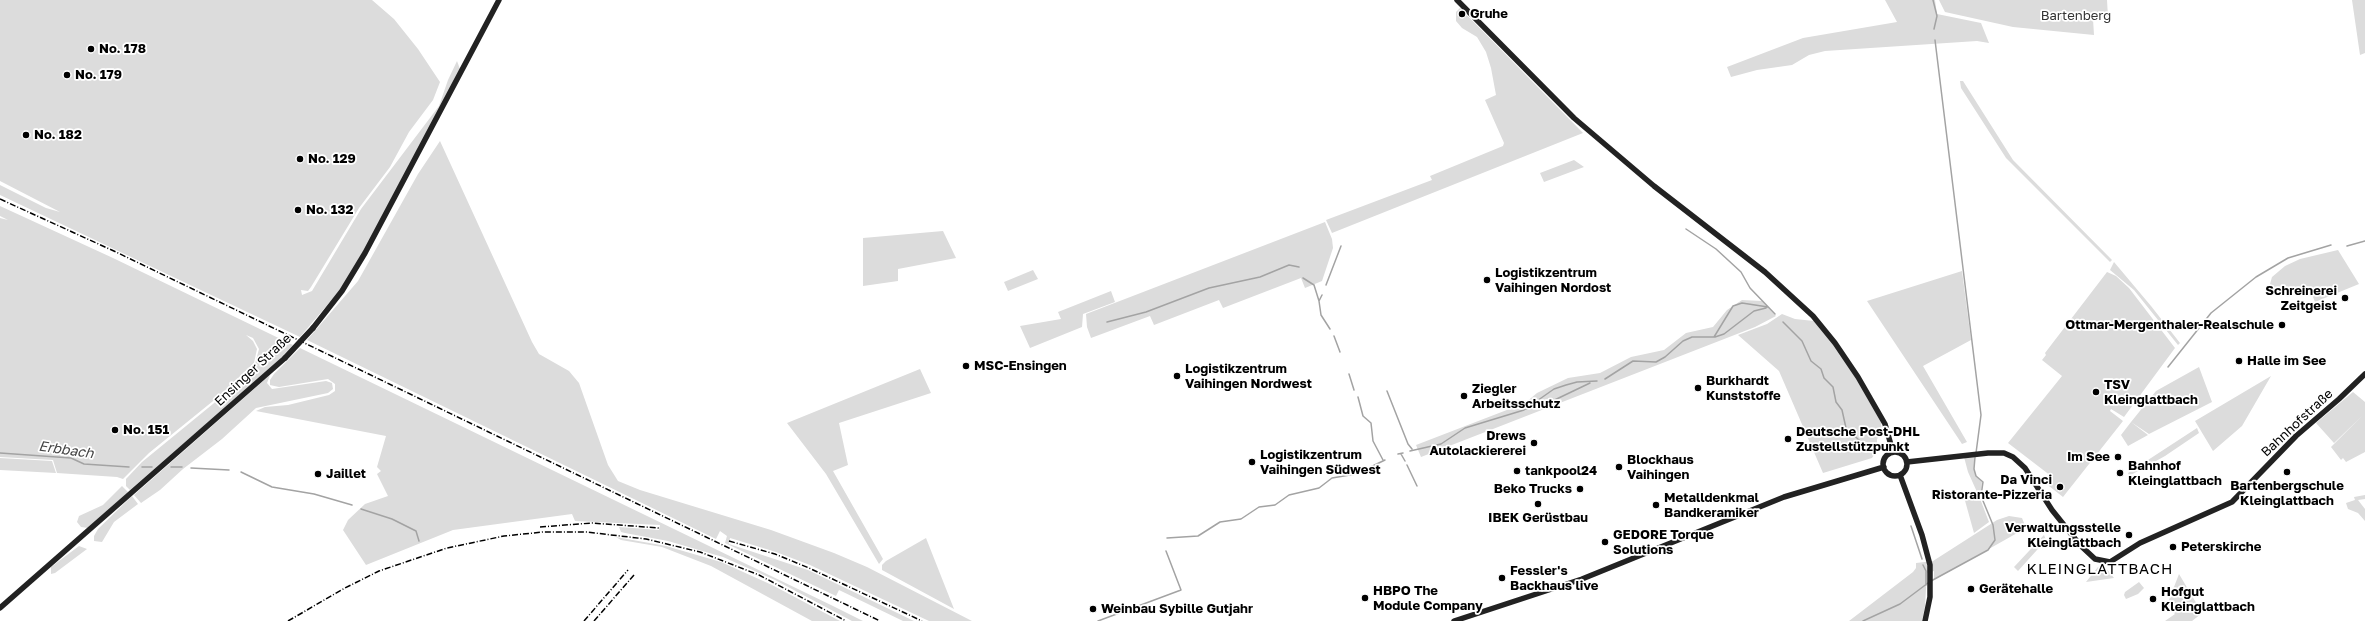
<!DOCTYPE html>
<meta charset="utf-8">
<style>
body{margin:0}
canvas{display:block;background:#fff}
</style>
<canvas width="2365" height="621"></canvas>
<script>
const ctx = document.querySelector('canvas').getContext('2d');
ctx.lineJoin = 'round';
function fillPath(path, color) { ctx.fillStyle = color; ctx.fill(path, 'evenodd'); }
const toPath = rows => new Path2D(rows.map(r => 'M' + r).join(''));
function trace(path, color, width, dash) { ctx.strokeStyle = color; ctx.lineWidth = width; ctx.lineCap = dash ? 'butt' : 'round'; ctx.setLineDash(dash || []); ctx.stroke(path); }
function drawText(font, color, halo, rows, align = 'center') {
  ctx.font = font + ' "Golos Text",sans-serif'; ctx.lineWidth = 3.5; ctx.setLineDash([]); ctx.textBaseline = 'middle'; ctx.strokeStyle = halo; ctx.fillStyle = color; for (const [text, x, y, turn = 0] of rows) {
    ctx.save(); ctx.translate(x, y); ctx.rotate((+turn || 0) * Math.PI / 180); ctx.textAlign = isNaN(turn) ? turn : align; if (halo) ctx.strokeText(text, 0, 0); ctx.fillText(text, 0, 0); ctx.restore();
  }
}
const green = toPath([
 [0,0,372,0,394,19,418,49,440,82,433,100,409,132,390,167,359,208,311,287,308,291,301,290,302,295,312,291,361,209,439,106,448,80,457,61,460,69,364,252,340,290,300,337,0,195,0,185,46,208,60,212,0,181],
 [1885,0,1935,0,1937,14,1981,23,1989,43,1977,41,1825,51,1809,55,1792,65,1757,70,1731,77,1727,67,1803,38,1897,22],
 [1939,0,2107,0,2108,17,2093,19,2094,35,2013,27,1945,12],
 [2352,0,2365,0,2365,53,2360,55],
 [1460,8,1583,133,1332,233,1326,220,1432,180,1430,176,1503,146,1504,143,1485,100,1496,95,1491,68,1486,52,1477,37,1462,28,1456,21,1456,12],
 [1960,81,1963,81,2013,160,2112,260,2110,262,2006,158,1961,88],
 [440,141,532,342,539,354,569,371,579,383,608,465,618,481,640,490,771,530,834,553,867,567,972,621,929,621,810,565,776,552,730,538,729,544,808,570,914,621,903,621,839,590,836,596,725,543,727,536,720,531,716,539,307,340,358,281,418,174],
 [1574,160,1584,167,1544,182,1540,173],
 [0,206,113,258,293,345,274,365,130,490,126,486,126,479,142,462,219,399,255,364,259,349,253,338,246,335,253,341,257,349,254,363,218,397,149,453,123,479,117,477,57,473,53,460,0,457,0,218,8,220,0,216],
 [1325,222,1332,239,1333,248,1322,281,1305,288,1301,278,1223,308,1219,300,1154,325,1150,316,1091,338,1087,327,1086,314],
 [943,231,956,258,898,269,898,281,863,286,863,238],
 [2338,250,2359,284,2315,302,2309,287,2288,297,2274,293,2270,284,2272,277,2285,266,2300,259],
 [2114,262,2151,306,2180,343,2178,345,2134,290,2110,270],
 [1033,270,1038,279,1008,291,1004,282],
 [1962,271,1971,340,1923,366,1967,442,1962,444,1867,301],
 [2107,272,2116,276,2129,288,2175,348,2124,417,2111,409,2110,411,2123,421,2063,497,2049,486,2048,482,2051,476,2008,443,2062,376,2042,360,2046,355,2045,353],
 [1111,291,1115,302,1083,314,1082,327,1030,348,1020,326,1061,319,1058,312],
 [1742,300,1762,301,1776,316,1755,327,1421,457,1416,445,1525,403,1537,393,1568,378,1600,373,1631,357,1664,350,1686,333,1713,327,1727,310],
 [1782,314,1795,319,1814,321,1834,344,1856,378,1881,422,1882,433,1877,439,1877,450,1872,458,1823,473,1779,371,1738,335,1767,324],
 [300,348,833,606,863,621,852,621,775,580,723,557,668,541,625,533,621,532,619,527,659,530,660,525,575,521,572,514,453,530,366,565,343,530,348,520,365,504,388,496,377,474,381,471,377,467,386,436,256,411,265,407,288,405,329,395,335,391,335,384,328,379,279,387,270,385,270,380,274,374],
 [2199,367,2212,402,2149,434,2131,422,2156,391],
 [920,369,931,393,839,423,848,465,833,471,883,559,879,564,826,474,787,423],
 [270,375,267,383,272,389,326,381,332,383,333,389,328,393,256,408,222,439,183,469,160,490,141,503,134,495],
 [2271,376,2242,426,2213,451,2195,421],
 [2353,392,2365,402,2365,452,2346,462,2343,458,2341,460,2331,447,2362,416,2334,443,2316,423],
 [2131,422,2148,435,2128,446,2121,435],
 [2197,428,2199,433,2165,456,2129,476,2128,473],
 [1974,456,1974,469,1976,476,1982,482,1981,495,1979,496,1989,522,1974,533,1964,497,1977,492,1968,472,1964,457],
 [0,458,52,461,56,473,0,470],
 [122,486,128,492,88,528,81,527,77,522,79,516,103,505],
 [2365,495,2365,499,2358,500,2365,509,2365,521,2358,513,2348,509,2346,503,2355,500,2354,497],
 [132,496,138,504,114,522,102,542,94,541,94,536,98,529],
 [2009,516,2022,518,2026,528,1934,580,1934,571,1927,573,1925,606,1922,621,1849,621,1913,572,1916,568,1916,563,1933,561,1997,520],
 [2044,535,2046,540,2018,571,2014,567],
 [616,537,666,546,721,562,772,585,840,621,812,621,711,566,662,547,621,540],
 [926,538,954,609,882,570,882,565,886,561],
 [79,546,87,549,55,573,51,574,51,567],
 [2102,566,2105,567,2114,578,2086,582,2098,567],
 [2179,574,2201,611,2201,614,2192,621,2165,621,2175,614,2167,605],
 [2139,582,2144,588,2138,594,2126,599,2124,595,2125,592]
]);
const stream = toPath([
 [1933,0,1937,16,1934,29],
 [1935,40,1981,415,1976,453],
 [1686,229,1716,249,1741,272,1750,288,1775,314],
 [2347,246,2365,241],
 [1303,278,1314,285,1319,301,1321,315,1330,329],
 [1326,285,1341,246],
 [1319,301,1322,295],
 [1107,322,1146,312,1209,288,1260,277,1289,265,1299,267],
 [1783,322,1802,341,1811,361,1821,369,1824,378,1833,387,1836,402,1842,410,1846,428,1859,440],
 [1334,336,1340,352],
 [1715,337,1724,334,1754,311,1766,308],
 [2168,367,2211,313,2256,277,2288,258,2331,245],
 [1349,374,1354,390],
 [1605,379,1633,361,1656,362,1665,357,1683,341,1692,337,1714,337,1733,306,1742,303,1768,307],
 [1387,391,1408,444,1412,449],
 [1358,397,1363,416,1371,423,1373,441,1383,460],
 [1526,409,1542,406,1590,383],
 [1410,451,1441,444,1465,428,1524,410,1554,389,1566,385,1577,382,1597,381],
 [0,453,71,458,84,464,129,467],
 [1398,454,1403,453],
 [1401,454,1405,461],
 [1407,465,1417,486],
 [142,467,152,467],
 [171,467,182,467],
 [191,468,229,470],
 [241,472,272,487,314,494,352,505],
 [361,509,392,519,416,531,419,541],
 [1911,526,1922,559],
 [1167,538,1198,536,1220,522,1241,519,1259,507,1275,505,1289,495,1319,488,1332,478,1356,474,1385,460],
 [1923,565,1926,571,1926,585],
 [1931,581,1988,550,1995,540,1993,525,1981,496,1983,482,1976,476,1974,469,1975,457],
 [1098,621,1181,590,1166,551],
 [1863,621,1900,604,1928,583]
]);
const secondary = toPath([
 [1457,0,1574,118,1654,186,1765,272,1813,316,1835,343,1858,377,1885,424,1893,452],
 [313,328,342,291,365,253,499,0],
 '1883 464a12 12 0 1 1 24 0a12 12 0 1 1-24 0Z',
 [1907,462,1988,453,2004,453,2013,457,2025,468,2052,510,2080,545,2095,559,2110,562,2140,543,2232,502,2296,436,2339,399,2365,374],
 [1900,475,1922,535,1930,565,1930,597,1925,621],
 [0,608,285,358],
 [1454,621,1582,579,1784,497,1884,467]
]);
const rail = toPath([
 [0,199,116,252,880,621],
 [540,527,592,523,659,528],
 [729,541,775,554,809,568,922,621],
 [288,621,345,588,379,571,447,548,504,536,543,532,586,532,646,539,700,552,759,575,846,621],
 [584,621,628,570],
 [594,621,634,575]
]);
const secondaryBridge = toPath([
 [285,358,313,328]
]);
const markers = [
 [1462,14,4,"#000"],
 [91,49,4,"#000"],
 [67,75,4,"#000"],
 [26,135,4,"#000"],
 [300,159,4,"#000"],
 [298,210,4,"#000"],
 [1487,280,4,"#000"],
 [2345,298,4,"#000"],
 [2282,325,4,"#000"],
 [2239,361,4,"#000"],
 [966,366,4,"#000"],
 [1177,376,4,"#000"],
 [1698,388,4,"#000"],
 [2096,392,4,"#000"],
 [1464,396,4,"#000"],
 [115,430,4,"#000"],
 [1788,439,4,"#000"],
 [1534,443,4,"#000"],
 [2118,457,4,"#000"],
 [1252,462,4,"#000"],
 [1619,467,4,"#000"],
 [1517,471,4,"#000"],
 [2287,472,4,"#000"],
 [2120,473,4,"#000"],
 [318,474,4,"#000"],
 [2060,487,4,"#000"],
 [1580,489,4,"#000"],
 [1538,504,4,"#000"],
 [1656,505,4,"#000"],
 [2129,535,4,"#000"],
 [1605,542,4,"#000"],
 [2173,547,4,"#000"],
 [1502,578,4,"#000"],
 [1971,589,4,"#000"],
 [1365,598,4,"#000"],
 [2153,599,4,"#000"],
 [1093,609,4,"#000"]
];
const poiNames = [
 ["Gruhe",1470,14],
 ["No. 178",99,49],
 ["No. 179",75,75],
 ["No. 182",34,135],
 ["No. 129",308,159],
 ["No. 132",306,210],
 ["Logistikzentrum",1495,273],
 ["Vaihingen Nordost",1495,288],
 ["Schreinerei",2337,291,"right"],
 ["Zeitgeist",2337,306,"right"],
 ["Ottmar-Mergenthaler-Realschule",2274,325,"right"],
 ["Halle im See",2247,361],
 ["MSC-Ensingen",974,366],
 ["Logistikzentrum",1185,369],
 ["Vaihingen Nordwest",1185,384],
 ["Burkhardt",1706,381],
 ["Kunststoffe",1706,396],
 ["TSV",2104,385],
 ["Kleinglattbach",2104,400],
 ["Ziegler",1472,389],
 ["Arbeitsschutz",1472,404],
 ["No. 151",123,430],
 ["Deutsche Post-DHL",1796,432],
 ["Zustellstützpunkt",1796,447],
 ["Drews",1526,436,"right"],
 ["Autolackiererei",1526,451,"right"],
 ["Logistikzentrum",1260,455],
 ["Vaihingen Südwest",1260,470],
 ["Im See",2110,457,"right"],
 ["Blockhaus",1627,460],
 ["Vaihingen",1627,475],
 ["Bahnhof",2128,466],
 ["Kleinglattbach",2128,481],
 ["tankpool24",1525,471],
 ["Jaillet",326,474],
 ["Da Vinci",2052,480,"right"],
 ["Ristorante-Pizzeria",2052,495,"right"],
 ["Bartenbergschule",2287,486,"center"],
 ["Kleinglattbach",2287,501,"center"],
 ["Beko Trucks",1572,489,"right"],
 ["Metalldenkmal",1664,498],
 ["Bandkeramiker",1664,513],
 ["IBEK Gerüstbau",1538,518,"center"],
 ["Verwaltungsstelle",2121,528,"right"],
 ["Kleinglattbach",2121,543,"right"],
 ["GEDORE Torque",1613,535],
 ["Solutions",1613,550],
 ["Peterskirche",2181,547],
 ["Fessler's",1510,571],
 ["Backhaus live",1510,586],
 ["Gerätehalle",1979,589],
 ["HBPO The",1373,591],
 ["Module Company",1373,606],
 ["Hofgut",2161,592],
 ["Kleinglattbach",2161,607],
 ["Weinbau Sybille Gutjahr",1101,609]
];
const parkNames = [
 ["Bartenberg",2076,16]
];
const streetNames = [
 ["Ensinger Straße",253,370,-43],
 ["Bahnhofstraße",2297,423,-43]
];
const waterNames = [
 ["Erbbach",66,450,8]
];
const quarterNames = [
 ["KLEINGLATTBACH",2100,569]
];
fillPath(green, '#dcdcdc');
trace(stream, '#a3a3a3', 1.5);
trace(secondary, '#222', 5.5);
trace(rail, '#000', 1.5, [6, 2, 1, 2]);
trace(secondaryBridge, '#222', 5.5);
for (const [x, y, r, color] of markers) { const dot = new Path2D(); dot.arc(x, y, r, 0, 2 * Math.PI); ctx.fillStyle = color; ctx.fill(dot); trace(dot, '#fff', 1.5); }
drawText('bold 13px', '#000', '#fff', poiNames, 'left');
drawText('13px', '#333', '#fff', parkNames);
drawText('13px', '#000', '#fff', streetNames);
drawText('italic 14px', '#444', '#fff', waterNames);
ctx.letterSpacing = '1px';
drawText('15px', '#000', '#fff', quarterNames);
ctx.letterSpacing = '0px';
</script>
